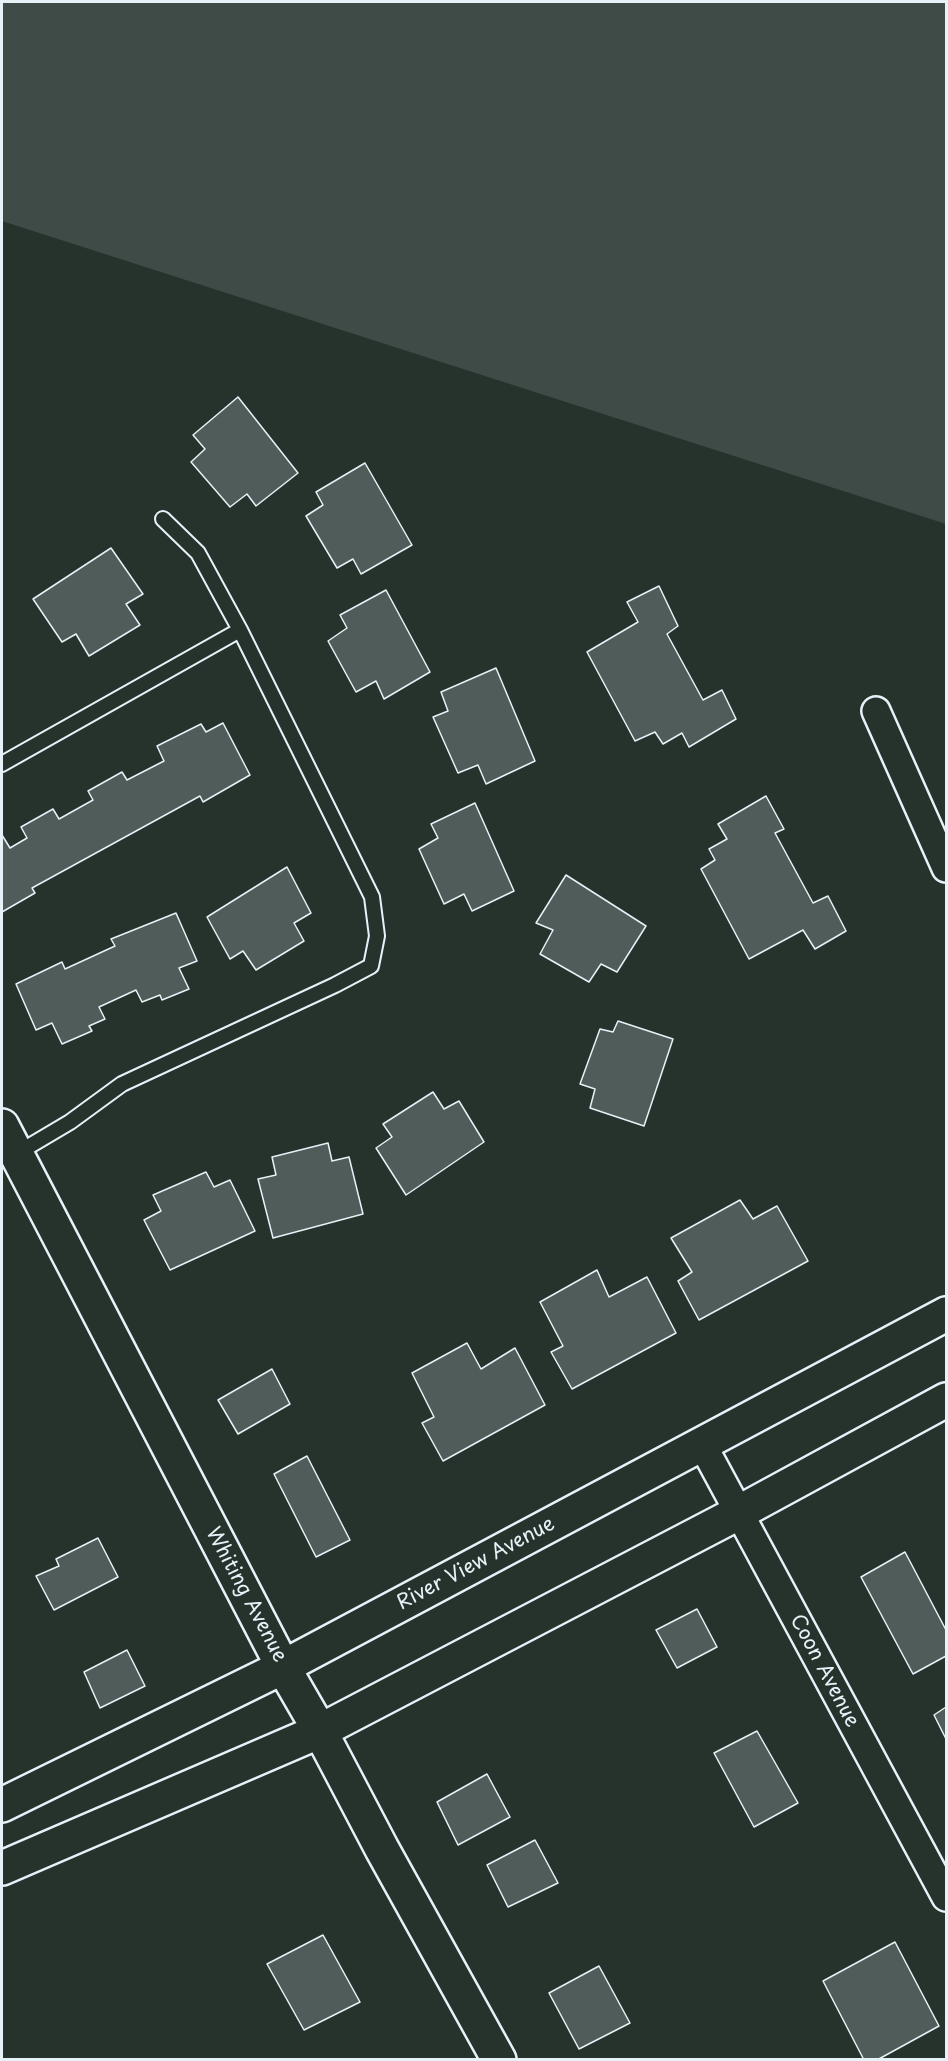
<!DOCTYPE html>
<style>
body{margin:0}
#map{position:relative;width:948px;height:2061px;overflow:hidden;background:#26332d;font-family:"Playpen Sans",sans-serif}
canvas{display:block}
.frame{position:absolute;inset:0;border:3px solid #e8f1f8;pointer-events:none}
</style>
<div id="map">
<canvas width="948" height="2061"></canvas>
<div class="frame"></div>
</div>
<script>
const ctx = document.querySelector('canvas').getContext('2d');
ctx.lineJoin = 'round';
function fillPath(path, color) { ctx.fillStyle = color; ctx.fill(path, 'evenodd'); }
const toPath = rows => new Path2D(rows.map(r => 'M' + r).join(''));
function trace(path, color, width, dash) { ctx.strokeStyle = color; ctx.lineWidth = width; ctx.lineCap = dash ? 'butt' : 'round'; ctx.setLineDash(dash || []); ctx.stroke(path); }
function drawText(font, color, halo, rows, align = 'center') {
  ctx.font = font + ' "Playpen Sans",sans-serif'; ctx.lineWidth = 4.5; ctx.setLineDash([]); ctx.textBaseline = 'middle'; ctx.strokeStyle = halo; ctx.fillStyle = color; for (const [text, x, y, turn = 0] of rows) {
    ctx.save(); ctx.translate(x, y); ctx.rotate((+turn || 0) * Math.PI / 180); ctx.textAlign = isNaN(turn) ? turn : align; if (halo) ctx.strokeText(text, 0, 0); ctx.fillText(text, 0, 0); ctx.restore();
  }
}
const green = toPath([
 [2,2,946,2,946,524,2,221]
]);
const building = toPath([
 [238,397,298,473,256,506,247,494,230,507,191,462,205,449,193,435,238,397],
 [365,463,412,545,361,574,353,559,337,568,306,516,323,505,316,492,365,463],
 [111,548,143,594,126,604,140,625,89,656,76,634,62,642,33,599,111,548],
 [659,586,678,626,667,634,703,700,722,690,736,719,689,747,682,733,663,744,655,732,635,741,587,652,638,622,627,602,659,586],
 [386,590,430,672,384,699,376,681,356,692,328,641,347,628,340,615,386,590],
 [496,668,535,761,486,784,478,765,458,773,433,717,448,711,441,692,496,668],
 [223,723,250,775,203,802,200,796,32,888,35,893,2,912,2,835,10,848,27,838,21,827,53,809,59,819,93,800,88,791,122,772,127,780,164,761,157,746,201,724,206,732,223,723],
 [766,796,784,829,775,833,813,903,828,896,846,931,815,949,803,930,749,959,701,869,715,860,709,849,727,839,718,824,766,796],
 [475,803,514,891,472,911,464,894,444,904,419,849,438,838,431,824,475,803],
 [287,867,311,913,294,923,304,941,256,970,243,951,230,959,207,917,287,867],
 [566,875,646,926,617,972,601,964,589,982,540,954,553,930,536,923,566,875],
 [176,913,197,961,179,968,189,989,162,1000,160,995,142,1002,136,990,99,1007,105,1019,89,1026,92,1031,62,1044,52,1023,36,1030,16,984,62,962,65,969,115,946,111,939,176,913],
 [618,1021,673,1039,644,1126,590,1108,595,1089,580,1084,600,1029,613,1032,618,1021],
 [433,1092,444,1109,459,1101,484,1142,406,1195,376,1148,392,1137,383,1124,433,1092],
 [328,1143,332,1161,349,1157,363,1214,273,1238,258,1179,276,1175,272,1157,328,1143],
 [206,1172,214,1187,230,1180,255,1231,170,1270,144,1220,161,1211,153,1195,206,1172],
 [740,1200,753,1219,777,1206,808,1261,699,1320,678,1281,692,1272,671,1238,740,1200],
 [597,1270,609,1297,647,1277,676,1333,572,1389,551,1352,563,1346,540,1302,597,1270],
 [467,1343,481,1369,515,1348,545,1405,443,1461,422,1423,434,1417,412,1373,467,1343],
 [272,1369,290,1404,238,1434,218,1400,272,1369],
 [307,1456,350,1540,316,1557,274,1474,307,1456],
 [98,1538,118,1577,54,1610,36,1576,59,1566,56,1559,98,1538],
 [905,1552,946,1630,946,1656,913,1674,861,1577,905,1552],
 [697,1609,717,1647,677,1668,656,1630,697,1609],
 [127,1650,145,1686,100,1708,84,1672,127,1650],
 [946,1707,946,1739,934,1715,946,1707],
 [757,1731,798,1803,754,1827,714,1753,757,1731],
 [487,1774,510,1817,458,1845,437,1802,487,1774],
 [535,1840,558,1883,508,1907,487,1865,535,1840],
 [323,1935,360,2002,304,2030,267,1964,323,1935],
 [895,1942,939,2026,877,2060,864,2060,823,1981,895,1942],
 [599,1966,630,2023,579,2049,549,1993,599,1966]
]);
const lane = toPath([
 [2,764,240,630],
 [16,1154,70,1122,122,1084,335,985,371,966,377,936,372,897,240,630,198,553,163,519]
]);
const street = toPath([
 [876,711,946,868],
 [702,1444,946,1897]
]);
const secondary = toPath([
 [2,1126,283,1667,320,1731,382,1849,499,2060],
 [2,1805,283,1667,946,1314],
 [2,1868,320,1731,738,1513,946,1400]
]);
const streetNames = [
 ["River View Avenue",476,1564,-28],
 ["Whiting Avenue",246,1595,62],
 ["Coon Avenue",824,1671,62]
];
fillPath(green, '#3e4b47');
fillPath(building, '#505c59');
trace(building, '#e8f1f8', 1.5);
trace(lane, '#e8f1f8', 18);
trace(street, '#e8f1f8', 32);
trace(secondary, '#e8f1f8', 38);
trace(lane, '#26332d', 14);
trace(street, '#26332d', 27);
trace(secondary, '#26332d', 33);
drawText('20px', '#e8f1f8', '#26332d', streetNames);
</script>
